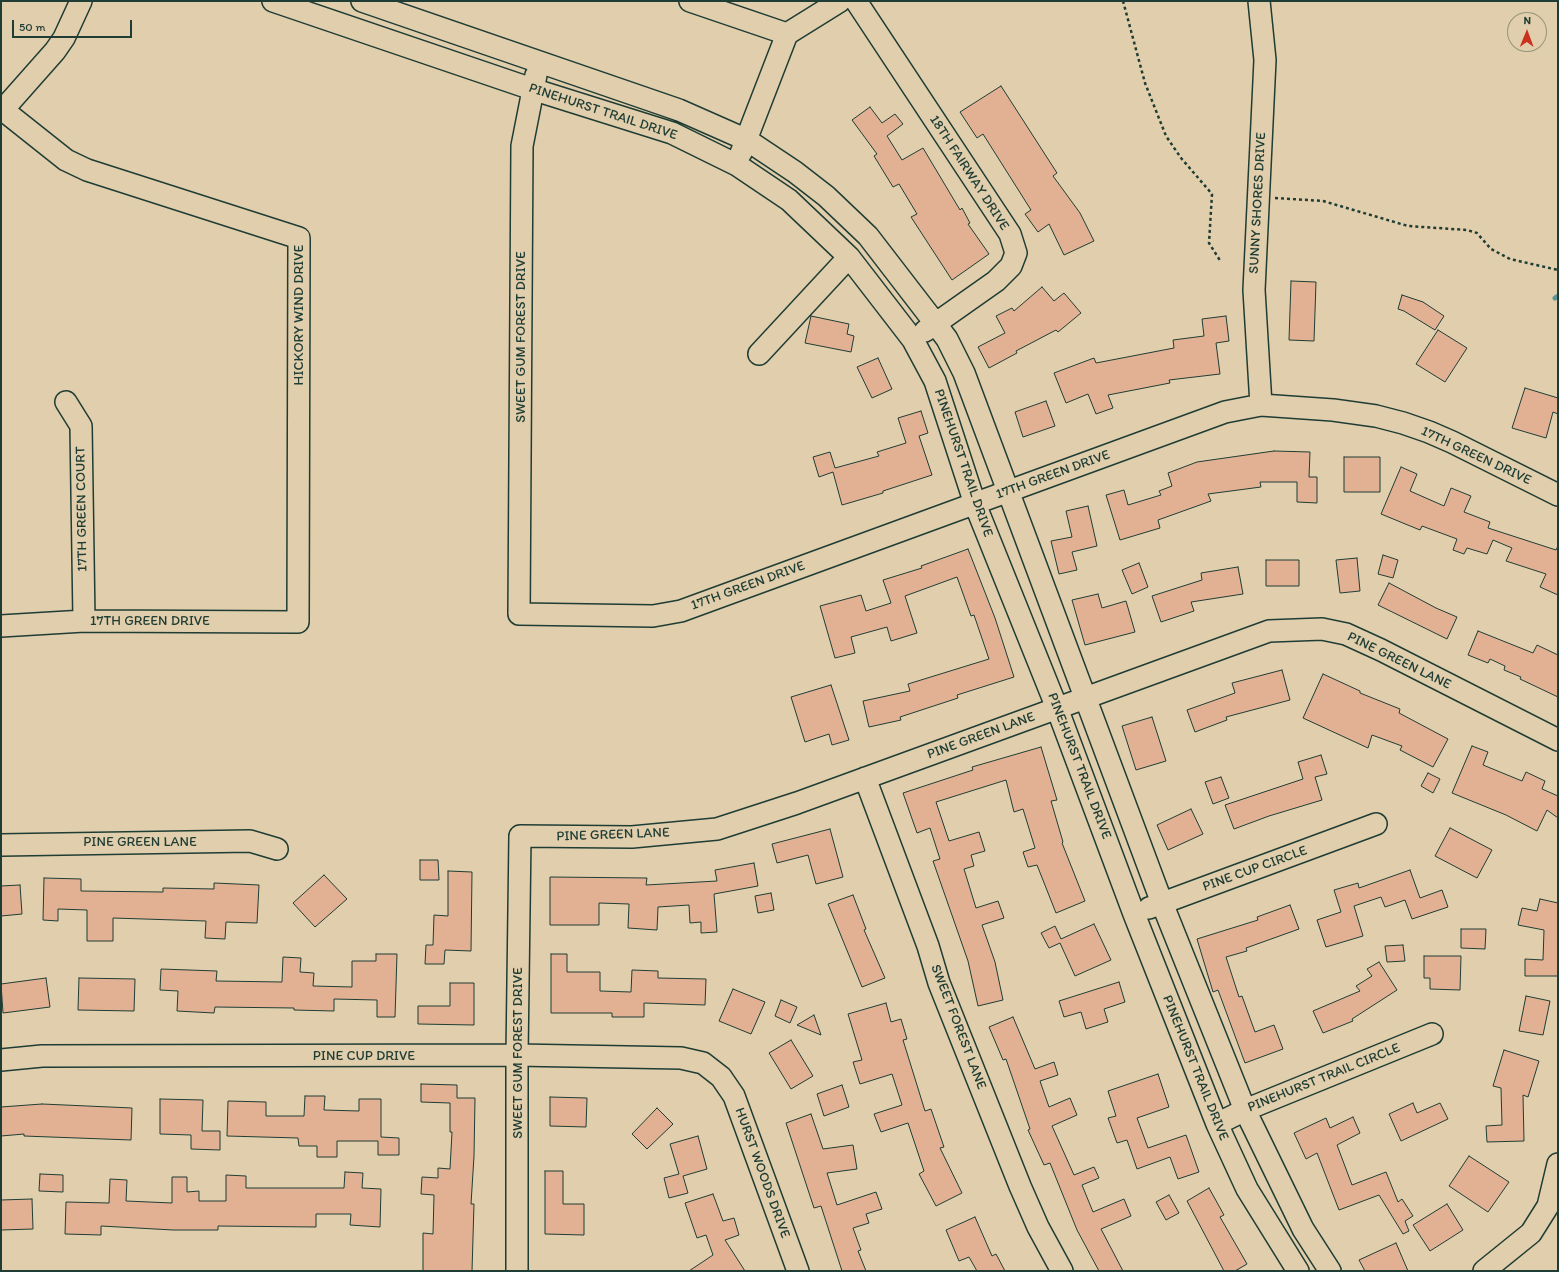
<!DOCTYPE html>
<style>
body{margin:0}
#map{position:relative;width:1559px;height:1272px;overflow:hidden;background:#e1ceac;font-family:Itim,sans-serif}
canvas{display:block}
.frame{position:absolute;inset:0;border:2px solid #1f3d34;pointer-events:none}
.north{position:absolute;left:1507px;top:12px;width:40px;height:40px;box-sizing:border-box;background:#e1ceac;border:1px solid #93947c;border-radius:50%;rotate:1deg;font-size:11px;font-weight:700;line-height:16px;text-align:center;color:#1f3d34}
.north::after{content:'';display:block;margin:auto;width:14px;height:18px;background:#c8321e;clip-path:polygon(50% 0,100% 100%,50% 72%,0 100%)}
.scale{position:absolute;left:12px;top:20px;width:120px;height:18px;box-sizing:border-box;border:2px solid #1f3d34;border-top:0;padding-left:5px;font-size:12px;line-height:14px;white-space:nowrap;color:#1f3d34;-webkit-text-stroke:3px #e1ceac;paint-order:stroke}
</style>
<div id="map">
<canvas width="1559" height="1272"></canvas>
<div class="frame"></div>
<div class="north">N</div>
<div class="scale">50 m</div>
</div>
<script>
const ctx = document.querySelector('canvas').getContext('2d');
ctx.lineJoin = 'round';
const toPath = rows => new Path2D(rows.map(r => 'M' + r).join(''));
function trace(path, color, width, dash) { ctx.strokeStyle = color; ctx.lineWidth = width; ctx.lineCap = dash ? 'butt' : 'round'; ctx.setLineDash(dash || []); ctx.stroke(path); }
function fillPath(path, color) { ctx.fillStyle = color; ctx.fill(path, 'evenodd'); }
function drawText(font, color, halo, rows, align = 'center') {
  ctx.font = font + ' Itim,sans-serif'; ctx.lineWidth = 3; ctx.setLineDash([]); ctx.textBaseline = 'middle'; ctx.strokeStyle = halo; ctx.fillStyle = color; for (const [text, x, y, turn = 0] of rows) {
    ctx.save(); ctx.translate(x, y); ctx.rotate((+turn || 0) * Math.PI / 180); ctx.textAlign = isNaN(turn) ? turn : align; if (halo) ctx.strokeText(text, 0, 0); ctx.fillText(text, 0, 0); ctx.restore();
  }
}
const stream = toPath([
 [1555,298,1558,296]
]);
const building = toPath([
 [1001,86,1057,173,1053,176,1080,213,1094,241,1064,255,1049,224,1038,232,1025,214,1031,210,983,134,977,138,960,112,1001,86],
 [870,107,882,123,895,114,903,124,887,136,902,160,923,148,960,210,962,208,970,223,968,224,989,254,952,280,911,217,917,214,899,184,893,187,874,156,877,154,852,120,870,107],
 [1291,281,1316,282,1314,341,1289,340,1291,281],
 [1042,287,1054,301,1064,293,1081,313,1058,332,1056,330,1016,351,1017,353,989,368,978,347,1005,333,996,316,1012,308,1014,311,1042,287],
 [1402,295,1423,302,1444,316,1435,330,1404,311,1398,309,1402,295],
 [811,316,849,324,847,334,854,336,851,352,805,343,811,316],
 [1226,316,1229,341,1216,343,1220,374,1169,380,1170,383,1108,395,1113,408,1096,414,1088,394,1066,403,1054,373,1094,358,1096,363,1174,348,1173,340,1204,336,1202,319,1226,316],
 [1438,330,1467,348,1445,382,1416,364,1438,330],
 [878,358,892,389,872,398,857,367,878,358],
 [1525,388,1558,398,1558,414,1553,412,1546,438,1512,428,1525,388],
 [1046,401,1055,426,1023,437,1015,412,1046,401],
 [921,411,928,433,919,436,932,475,883,491,883,493,842,505,833,472,819,477,813,457,830,452,835,468,879,456,877,452,906,443,898,418,921,411],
 [1274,451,1310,452,1309,477,1317,477,1317,503,1297,502,1297,482,1260,482,1261,487,1208,494,1211,501,1158,520,1160,528,1120,540,1106,495,1124,490,1128,505,1161,495,1159,491,1172,486,1168,473,1197,462,1274,451],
 [1344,457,1380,457,1380,492,1344,492,1344,457],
 [1401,467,1417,474,1410,491,1444,506,1451,488,1471,496,1464,512,1490,522,1488,528,1556,550,1558,546,1558,595,1540,587,1546,574,1506,561,1512,548,1493,540,1487,554,1467,548,1464,554,1453,550,1457,539,1422,526,1420,530,1381,514,1401,467],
 [1088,506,1097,546,1072,552,1077,570,1059,574,1051,541,1072,537,1066,511,1088,506],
 [968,549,995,618,1014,677,957,695,958,698,900,717,901,720,869,727,863,701,910,691,908,684,989,659,974,615,971,616,957,577,905,596,917,633,891,641,887,627,851,637,855,653,835,658,820,606,861,595,866,611,891,603,883,580,922,568,921,566,968,549],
 [1383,555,1398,560,1393,578,1378,574,1383,555],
 [1357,558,1360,591,1340,593,1336,560,1357,558],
 [1266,560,1299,560,1299,586,1266,586,1266,560],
 [1139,563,1148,587,1132,594,1122,570,1139,563],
 [1238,567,1243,594,1191,602,1194,611,1161,622,1152,596,1202,580,1201,573,1238,567],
 [1389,583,1436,608,1457,617,1447,639,1378,605,1389,583],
 [1098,594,1102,608,1126,601,1135,632,1085,645,1072,600,1098,594],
 [1478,631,1533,653,1537,645,1558,655,1558,697,1520,679,1521,677,1504,670,1505,666,1490,659,1488,663,1468,655,1478,631],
 [1282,670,1290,700,1226,717,1227,720,1195,732,1187,710,1235,693,1232,683,1282,670],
 [1323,674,1360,691,1360,693,1400,709,1399,713,1448,739,1433,767,1400,750,1402,746,1372,735,1368,748,1303,718,1323,674],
 [831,685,849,740,832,745,829,734,805,742,791,697,831,685],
 [1152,717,1166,761,1136,770,1122,726,1152,717],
 [1472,746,1488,752,1483,765,1522,781,1526,772,1545,781,1542,789,1558,796,1558,818,1547,810,1537,831,1506,815,1452,793,1472,746],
 [1041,747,1057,800,1051,801,1063,842,1062,843,1085,901,1056,913,1037,865,1028,867,1023,852,1035,848,1023,809,1014,812,1006,780,936,802,949,841,979,832,985,851,971,855,974,866,964,869,976,908,998,901,1004,918,982,925,995,962,1003,1000,978,1006,968,961,933,861,940,859,930,828,917,833,903,793,973,770,972,767,1041,747],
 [1321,755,1327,774,1315,777,1322,800,1269,816,1234,829,1225,805,1303,779,1298,762,1321,755],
 [1428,773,1440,779,1433,793,1421,786,1428,773],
 [1221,777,1229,798,1213,804,1205,782,1221,777],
 [1191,809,1203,834,1168,850,1157,825,1191,809],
 [1450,828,1492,850,1477,878,1435,856,1450,828],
 [830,829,843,877,816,884,808,855,777,863,772,844,830,829],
 [420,860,438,860,439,880,420,880,420,860],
 [754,863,758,886,714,894,717,932,701,933,701,922,690,923,689,905,658,907,657,930,628,928,629,904,599,903,599,925,550,925,550,877,647,878,646,885,717,881,715,870,754,863],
 [1410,870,1420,898,1442,890,1448,907,1412,919,1405,900,1385,907,1381,897,1354,906,1363,936,1326,947,1317,920,1341,912,1334,890,1358,883,1359,888,1410,870],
 [448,871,472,872,471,951,445,950,444,964,425,964,426,945,433,945,434,915,448,916,448,871],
 [324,875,347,899,315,927,293,903,324,875],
 [44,878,81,879,81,891,163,892,163,888,214,889,214,883,259,885,257,923,226,922,225,939,205,938,206,921,113,918,113,941,87,941,87,910,58,909,58,921,43,920,44,878],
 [20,885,22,914,1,916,1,886,20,885],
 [771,893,774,910,758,913,755,896,771,893],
 [853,895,866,929,864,930,885,978,862,987,828,904,853,895],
 [1540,899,1558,903,1558,976,1525,976,1525,959,1543,960,1544,930,1518,925,1522,908,1537,911,1540,899],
 [1290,905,1299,929,1246,948,1247,951,1226,957,1239,997,1242,996,1255,1032,1274,1025,1283,1049,1245,1063,1218,990,1213,992,1197,939,1258,920,1257,917,1290,905],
 [1094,924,1111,960,1075,976,1060,943,1049,948,1041,933,1055,926,1061,939,1094,924],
 [1461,929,1486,929,1485,949,1461,948,1461,929],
 [1403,945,1405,961,1387,962,1385,946,1403,945],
 [376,954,397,954,395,1017,377,1017,377,1000,334,999,334,1011,294,1010,294,1008,215,1007,214,1013,177,1011,178,991,160,990,161,969,217,971,216,981,282,982,283,957,301,958,300,972,314,973,313,986,352,987,352,961,376,961,376,954],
 [551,954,567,954,567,972,600,972,600,991,631,992,632,970,658,971,658,978,706,979,705,1005,644,1003,644,1017,612,1017,612,1013,551,1013,551,954],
 [1424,956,1461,956,1460,990,1430,989,1430,978,1424,978,1424,956],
 [1379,962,1397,990,1352,1019,1353,1021,1323,1033,1313,1011,1360,991,1356,986,1372,976,1367,969,1379,962],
 [46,978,50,1007,3,1013,1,984,46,978],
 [79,978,135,979,134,1011,78,1010,79,978],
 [1119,982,1125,1002,1104,1009,1108,1022,1086,1029,1081,1012,1064,1017,1059,1001,1119,982],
 [450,983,474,983,474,1025,418,1024,418,1006,450,1006,450,983],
 [733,989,765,1002,751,1034,719,1021,733,989],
 [1526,996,1550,1001,1543,1035,1519,1031,1526,996],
 [781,1000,797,1007,790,1023,775,1016,781,1000],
 [886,1003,891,1022,901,1019,907,1039,903,1040,925,1111,931,1109,944,1147,940,1148,962,1193,936,1206,919,1174,924,1171,908,1123,881,1132,874,1114,902,1105,892,1074,860,1084,853,1062,862,1060,848,1014,886,1003],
 [814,1015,821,1035,797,1025,814,1015],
 [1013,1017,1035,1069,1054,1062,1058,1075,1040,1081,1049,1107,1070,1098,1077,1115,1052,1126,1074,1175,1094,1167,1099,1178,1082,1185,1093,1212,1124,1199,1131,1216,1101,1229,1123,1271,1099,1271,1077,1230,1050,1163,1044,1165,1028,1130,1030,1129,1006,1059,1003,1060,989,1027,1013,1017],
 [791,1040,813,1076,791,1089,769,1053,791,1040],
 [1504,1050,1539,1061,1528,1097,1523,1095,1524,1141,1487,1142,1486,1126,1502,1125,1501,1088,1493,1086,1504,1050],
 [1158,1074,1169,1107,1137,1118,1148,1148,1186,1135,1199,1172,1178,1179,1170,1157,1137,1169,1127,1140,1117,1143,1108,1118,1116,1116,1108,1091,1158,1074],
 [421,1084,457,1085,457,1098,475,1098,474,1156,471,1204,474,1204,472,1271,423,1271,423,1233,433,1234,434,1195,421,1194,422,1177,438,1178,438,1168,450,1169,452,1132,450,1132,450,1103,421,1102,421,1084],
 [842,1085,849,1107,824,1116,817,1094,842,1085],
 [305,1096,325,1096,324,1110,359,1111,359,1099,381,1099,381,1137,399,1138,399,1155,378,1155,378,1141,337,1141,337,1157,317,1157,317,1146,299,1146,298,1138,227,1136,228,1101,266,1102,266,1116,304,1116,305,1096],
 [550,1097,587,1098,586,1127,550,1126,550,1097],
 [160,1099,203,1100,202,1131,220,1131,220,1150,191,1149,191,1135,160,1134,160,1099],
 [1413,1103,1417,1113,1440,1103,1448,1119,1401,1141,1389,1114,1413,1103],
 [42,1104,132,1108,131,1140,24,1136,24,1134,1,1136,1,1107,42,1104],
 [657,1108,673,1124,647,1149,632,1134,657,1108],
 [811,1114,823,1149,853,1145,857,1169,827,1173,837,1205,876,1192,882,1209,866,1214,869,1223,853,1228,861,1250,858,1251,866,1271,842,1271,821,1206,814,1208,786,1123,811,1114],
 [1353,1117,1360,1133,1337,1145,1352,1185,1386,1172,1398,1202,1402,1199,1413,1216,1405,1221,1409,1231,1403,1234,1379,1195,1339,1210,1317,1153,1306,1159,1294,1133,1326,1118,1330,1128,1353,1117],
 [698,1136,707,1169,683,1176,688,1193,669,1198,664,1178,679,1174,670,1144,698,1136],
 [1469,1156,1509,1182,1488,1212,1449,1186,1469,1156],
 [545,1171,563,1171,563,1204,584,1204,584,1235,545,1234,545,1171],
 [345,1172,363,1173,362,1188,381,1189,380,1227,350,1225,351,1214,316,1214,316,1227,218,1226,218,1230,173,1230,101,1226,101,1235,65,1234,66,1202,109,1203,110,1179,127,1180,126,1201,172,1203,172,1177,187,1177,187,1192,199,1191,199,1201,226,1201,226,1175,246,1176,246,1188,344,1188,345,1172],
 [40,1174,63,1175,63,1192,39,1191,40,1174],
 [1209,1188,1224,1215,1220,1217,1247,1264,1235,1271,1224,1271,1187,1201,1209,1188],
 [713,1194,723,1221,734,1218,739,1235,725,1240,745,1271,689,1271,713,1255,706,1235,697,1238,685,1203,713,1194],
 [1169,1195,1179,1213,1166,1220,1156,1202,1169,1195],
 [32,1199,33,1229,1,1230,1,1200,32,1199],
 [1447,1204,1463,1230,1430,1251,1413,1225,1447,1204],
 [975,1217,992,1256,996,1254,1005,1271,977,1271,969,1257,959,1261,946,1230,975,1217],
 [1396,1243,1408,1271,1365,1271,1359,1260,1396,1243]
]);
const path = toPath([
 [1123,1,1145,83,1166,136,1181,158,1212,194,1209,243,1221,262],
 [1275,198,1323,201,1408,226,1467,230,1477,233,1491,249,1510,259,1558,270]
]);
const minor = toPath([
 [273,1,532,89,672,133,737,165,789,200,849,257,913,340,935,381,975,504,1057,708,1134,914,1217,1124,1247,1189,1298,1271],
 [362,1,679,110,747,140,795,172,826,196,868,236,935,323,947,339,964,373,1162,903,1245,1110,1303,1229,1330,1271],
 [690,1,787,34],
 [856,1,1010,234,1016,253,1011,266,996,281,925,331],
 [1259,1,1265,60,1254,290,1261,405],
 [536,75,522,146,519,614,653,616,681,611,1225,412,1261,405,1333,410,1376,416,1403,423,1429,432,1452,442,1558,495],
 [1,112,55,51,64,38,81,1],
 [741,153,787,34,840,1],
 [759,354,849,257],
 [66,402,81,426,84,621],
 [1,626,84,621,298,622,299,238,87,170,66,160,3,110],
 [865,778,928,946,939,983,1020,1186,1038,1227,1062,1271],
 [1,845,250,841,277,849],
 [1149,908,1376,824],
 [1,1060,42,1056,517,1055,681,1058,703,1063,721,1077,734,1096,798,1271],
 [1217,1124,1245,1110,1432,1034],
 [517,1271,517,1055,520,836,632,837,717,829,797,803,1269,631,1322,629,1346,634,1381,650,1558,740],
 [1484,1271,1531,1233,1548,1206,1558,1164]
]);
const streetNames = [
 ["PINEHURST TRAIL DRIVE",603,112,18],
 ["18TH FAIRWAY DRIVE",969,173,57],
 ["SUNNY SHORES DRIVE",1258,203,-87],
 ["HICKORY WIND DRIVE",299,315,-90],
 ["SWEET GUM FOREST DRIVE",521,337,-90],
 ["17TH GREEN DRIVE",1476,456,25],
 ["PINEHURST TRAIL DRIVE",963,463,71],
 ["17TH GREEN DRIVE",1053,475,-20],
 ["17TH GREEN COURT",82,509,-91],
 ["17TH GREEN DRIVE",748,586,-20],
 ["17TH GREEN DRIVE",150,621],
 ["PINE GREEN LANE",1399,661,26],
 ["PINE GREEN LANE",981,736,-20],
 ["PINEHURST TRAIL DRIVE",1079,766,69],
 ["PINE GREEN LANE",613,835,-2],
 ["PINE GREEN LANE",140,842],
 ["PINE CUP CIRCLE",1255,869,-20],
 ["SWEET FOREST LANE",958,1027,69],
 ["SWEET GUM FOREST DRIVE",518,1053,-90],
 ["PINE CUP DRIVE",364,1056],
 ["PINEHURST TRAIL DRIVE",1195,1068,68],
 ["PINEHURST TRAIL CIRCLE",1324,1078,-22],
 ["HURST WOODS DRIVE",762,1173,70]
];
trace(stream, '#5a9696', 5);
fillPath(building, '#e2b194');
trace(building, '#1f3d34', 1);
trace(minor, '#1f3d34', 24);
trace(path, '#1f3d34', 2.5, [3, 3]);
trace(minor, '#e1ceac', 21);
drawText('14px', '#1f3d34', '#e1ceac', streetNames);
</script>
